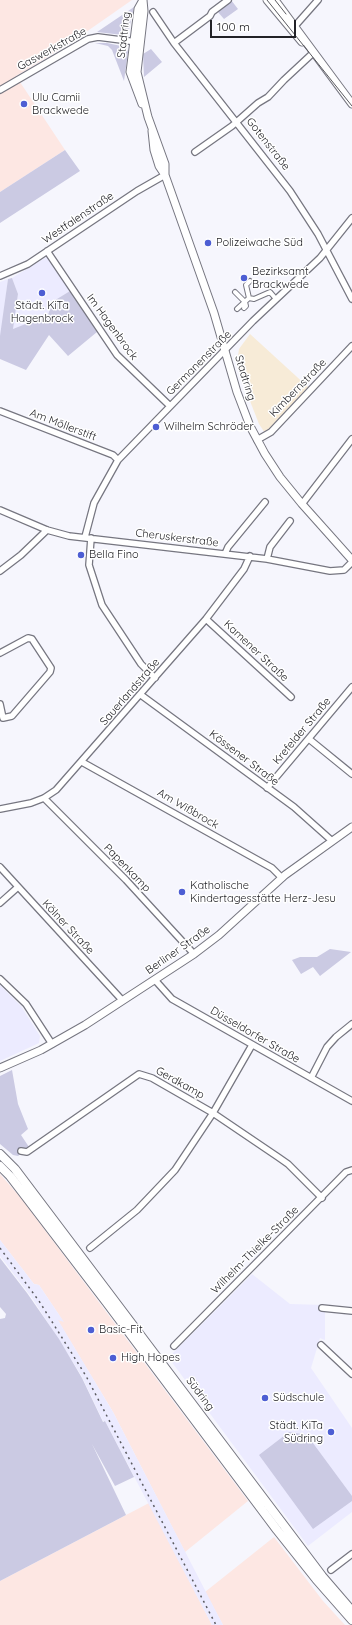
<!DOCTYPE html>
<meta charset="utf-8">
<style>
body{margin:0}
#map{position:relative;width:352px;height:1625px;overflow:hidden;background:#f6f6fd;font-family:Quicksand,sans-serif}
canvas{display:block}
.scale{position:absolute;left:210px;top:20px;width:86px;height:18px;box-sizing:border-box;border:2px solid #222227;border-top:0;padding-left:5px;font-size:12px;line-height:14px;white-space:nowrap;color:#222227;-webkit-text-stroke:3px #fff;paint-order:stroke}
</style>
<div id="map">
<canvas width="352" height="1625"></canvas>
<div class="scale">100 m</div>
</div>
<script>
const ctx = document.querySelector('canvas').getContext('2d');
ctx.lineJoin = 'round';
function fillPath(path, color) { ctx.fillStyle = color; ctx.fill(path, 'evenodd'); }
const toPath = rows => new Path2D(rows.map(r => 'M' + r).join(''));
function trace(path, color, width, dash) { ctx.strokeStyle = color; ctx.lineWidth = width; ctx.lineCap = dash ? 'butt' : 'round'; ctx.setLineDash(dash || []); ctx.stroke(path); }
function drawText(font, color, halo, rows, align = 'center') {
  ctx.font = font + ' Quicksand,sans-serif'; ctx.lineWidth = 3; ctx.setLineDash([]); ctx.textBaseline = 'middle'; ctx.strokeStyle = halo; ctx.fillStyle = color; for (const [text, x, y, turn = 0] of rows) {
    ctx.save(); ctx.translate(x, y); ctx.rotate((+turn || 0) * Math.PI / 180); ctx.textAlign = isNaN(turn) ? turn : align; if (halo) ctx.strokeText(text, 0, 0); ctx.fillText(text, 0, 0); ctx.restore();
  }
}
const commercial = toPath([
 [250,334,308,387,265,433,259,424,250,401,238,356,239,349]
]);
const industrial = toPath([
 [0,0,132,0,66,46,16,76,65,150,0,192],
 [0,1174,20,1197,248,1501,185,1552,113,1412,57,1319,63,1321,39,1285,34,1284,0,1240],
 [149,1503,212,1625,0,1625,0,1581],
 [274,1537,323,1601,345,1625,223,1625,205,1592]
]);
const built = toPath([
 [48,256,70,291,52,302,48,315,12,330,18,294,12,278],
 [8,279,1,335,0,336,0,282],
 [0,985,21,1006,40,1036,39,1043,0,1061],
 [0,1240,34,1284,39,1285,64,1322,58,1320,113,1412,223,1625,212,1625,105,1421,103,1421,81,1375,32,1298,0,1256],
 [252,1274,290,1304,325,1305,325,1340,320,1338,311,1368,352,1428,352,1512,308,1546,171,1361,171,1355]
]);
const green = toPath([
 [231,0,238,9,224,19,217,11],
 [134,7,128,34,123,35,97,32],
 [95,43,107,43,126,47,128,52,124,81,112,50,108,46],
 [151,49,162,62,144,77,143,54],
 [65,150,80,171,0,223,0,192],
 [12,278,18,294,13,329,48,315,52,302,70,291,97,332,68,356,49,335,26,370,0,359,0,336,8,279],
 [330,949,351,952,320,976,313,967,301,974,292,960,300,957,317,957],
 [12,1070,18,1104,28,1129,21,1135,29,1147,18,1156,13,1155,0,1144,0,1076],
 [0,1258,27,1293,59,1339,82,1378,103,1422,105,1421,134,1477,115,1486,92,1444,126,1515,0,1581,0,1319,5,1318,6,1314,0,1307],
 [289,1432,307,1435,352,1496,352,1501,313,1529,259,1455]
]);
const pedestrian = toPath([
 [235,292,245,302,246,306,244,308],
 [249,298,254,299,270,292,276,299],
 [237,309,249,298,246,285,250,281]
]);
const minor = toPath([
 [153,12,174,43,290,191,318,234,352,299],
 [295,26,318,0],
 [174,43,210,16,212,12,228,0],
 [0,90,88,39,98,37,137,42],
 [195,152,232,126,258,103,268,97,284,80,313,53],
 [47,251,117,355,170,406],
 [0,276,28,264,137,191,165,175],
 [0,411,113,455,118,460],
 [257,440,271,432,352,346],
 [302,504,352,439],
 [0,510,47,530,69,536,267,559,330,571,344,570,352,562],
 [85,537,94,503,118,460,253,321,320,258,352,218],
 [91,538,89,565,102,605,141,664,155,678],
 [225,554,228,547,265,502],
 [267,559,270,547,290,521],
 [0,571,21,555,47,530],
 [206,619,291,697],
 [0,653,28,638,32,639,51,668,50,672,12,716,3,718,0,704],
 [141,695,294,807,331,840],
 [309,739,352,774],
 [82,762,272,868,282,878],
 [267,788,352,687],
 [44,798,126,880,194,954],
 [0,809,31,803,44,798,56,790,206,619,244,569,250,556],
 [0,867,122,1000],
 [0,903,18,887],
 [0,979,26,1004,52,1044],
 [155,980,172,999,352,1101],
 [311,1078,327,1047,336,1037,352,1024],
 [21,1151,27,1152,139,1074,152,1078,213,1113,278,1157,288,1164,322,1198],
 [90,1248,137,1210,175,1170,213,1113,252,1045],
 [322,1308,352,1311],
 [321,1345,352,1374],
 [174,1346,346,1172,352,1170],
 [331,1570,352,1554]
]);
const tertiary = toPath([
 [143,0,144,11,137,72,148,117,165,164,165,175],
 [267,0,302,42],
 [275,0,352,104],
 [142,104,130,72,138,9,143,0],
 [152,131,154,150,159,166,165,175,214,313,237,392,250,426,265,454,280,477,302,504,352,560],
 [0,1068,41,1050,85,1025,194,954,219,935,285,875,352,827]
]);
const secondary = toPath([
 [0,1154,15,1169,322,1576,352,1611],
 [0,1166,10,1176,107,1303,277,1530,316,1579,352,1620]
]);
const tram = toPath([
 [267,0,352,106],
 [275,0,286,14]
]);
const rail = toPath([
 [0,1248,39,1301,86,1376,216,1625]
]);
const markers = [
 [24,104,4,"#4d5ed3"],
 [208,243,4,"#4d5ed3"],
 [244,278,4,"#4d5ed3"],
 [42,293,4,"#4d5ed3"],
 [156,427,4,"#4d5ed3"],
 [81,555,4,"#4d5ed3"],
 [182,892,4,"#4d5ed3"],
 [91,1330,4,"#4d5ed3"],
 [113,1358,4,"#4d5ed3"],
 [265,1398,4,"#4d5ed3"],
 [331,1432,4,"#4d5ed3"]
];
const streetNames = [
 ["Stadtring",124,35,-83],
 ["Gaswerkstraße",52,49,-29],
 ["Gotenstraße",268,144,52],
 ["Westfalenstraße",78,218,-34],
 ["Im Hagenbrock",112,327,54],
 ["Germanenstraße",199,363,-45],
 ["Stadtring",245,378,73],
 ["Kimbernstraße",298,388,-46],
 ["Am Möllerstift",63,425,21],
 ["Cheruskerstraße",177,538,7],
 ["Kamener Straße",256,651,43],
 ["Sauerlandstraße",130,692,-49],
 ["Krefelder Straße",302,731,-50],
 ["Kössener Straße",244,758,37],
 ["Am Wißbrock",188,809,30],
 ["Papenkamp",127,868,46],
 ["Kölner Straße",68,927,47],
 ["Berliner Straße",178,950,-35],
 ["Düsseldorfer Straße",255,1035,30],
 ["Gerdkamp",180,1083,29],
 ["Wilhelm-Thielke-Straße",255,1250,-45],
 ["Südring",200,1394,53]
];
const poiNames = [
 ["Ulu Camii",32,98],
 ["Brackwede",32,111],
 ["Polizeiwache Süd",216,243],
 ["Bezirksamt",252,272],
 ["Brackwede",252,285],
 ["Städt. KiTa",42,306,"center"],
 ["Hagenbrock",42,319,"center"],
 ["Wilhelm Schröder",164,427],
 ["Bella Fino",89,555],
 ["Katholische",190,886],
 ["Kindertagesstätte Herz-Jesu",190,899],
 ["Basic-Fit",99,1330],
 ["High Hopes",121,1358],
 ["Südschule",273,1398],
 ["Städt. KiTa",323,1426,"right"],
 ["Südring",323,1439,"right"]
];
fillPath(commercial, '#f7ebd7');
fillPath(industrial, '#fde7e3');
fillPath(built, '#ecebff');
fillPath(green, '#cbcae3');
trace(pedestrian, '#767680', 6);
trace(minor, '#767680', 8);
trace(tertiary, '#767680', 9);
trace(secondary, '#767680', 10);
trace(pedestrian, '#fff', 4);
trace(minor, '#fff', 5.5);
trace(tertiary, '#fff', 7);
trace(secondary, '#fff', 8);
trace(tram, '#5a5a60', 1);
trace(rail, '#5a5a60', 1.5, [2, 4]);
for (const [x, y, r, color] of markers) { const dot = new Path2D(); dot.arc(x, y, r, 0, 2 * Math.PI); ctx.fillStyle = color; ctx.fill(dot); trace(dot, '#fff', 1.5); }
drawText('11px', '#222227', '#fff', streetNames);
drawText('11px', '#222227', '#fff', poiNames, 'left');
</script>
